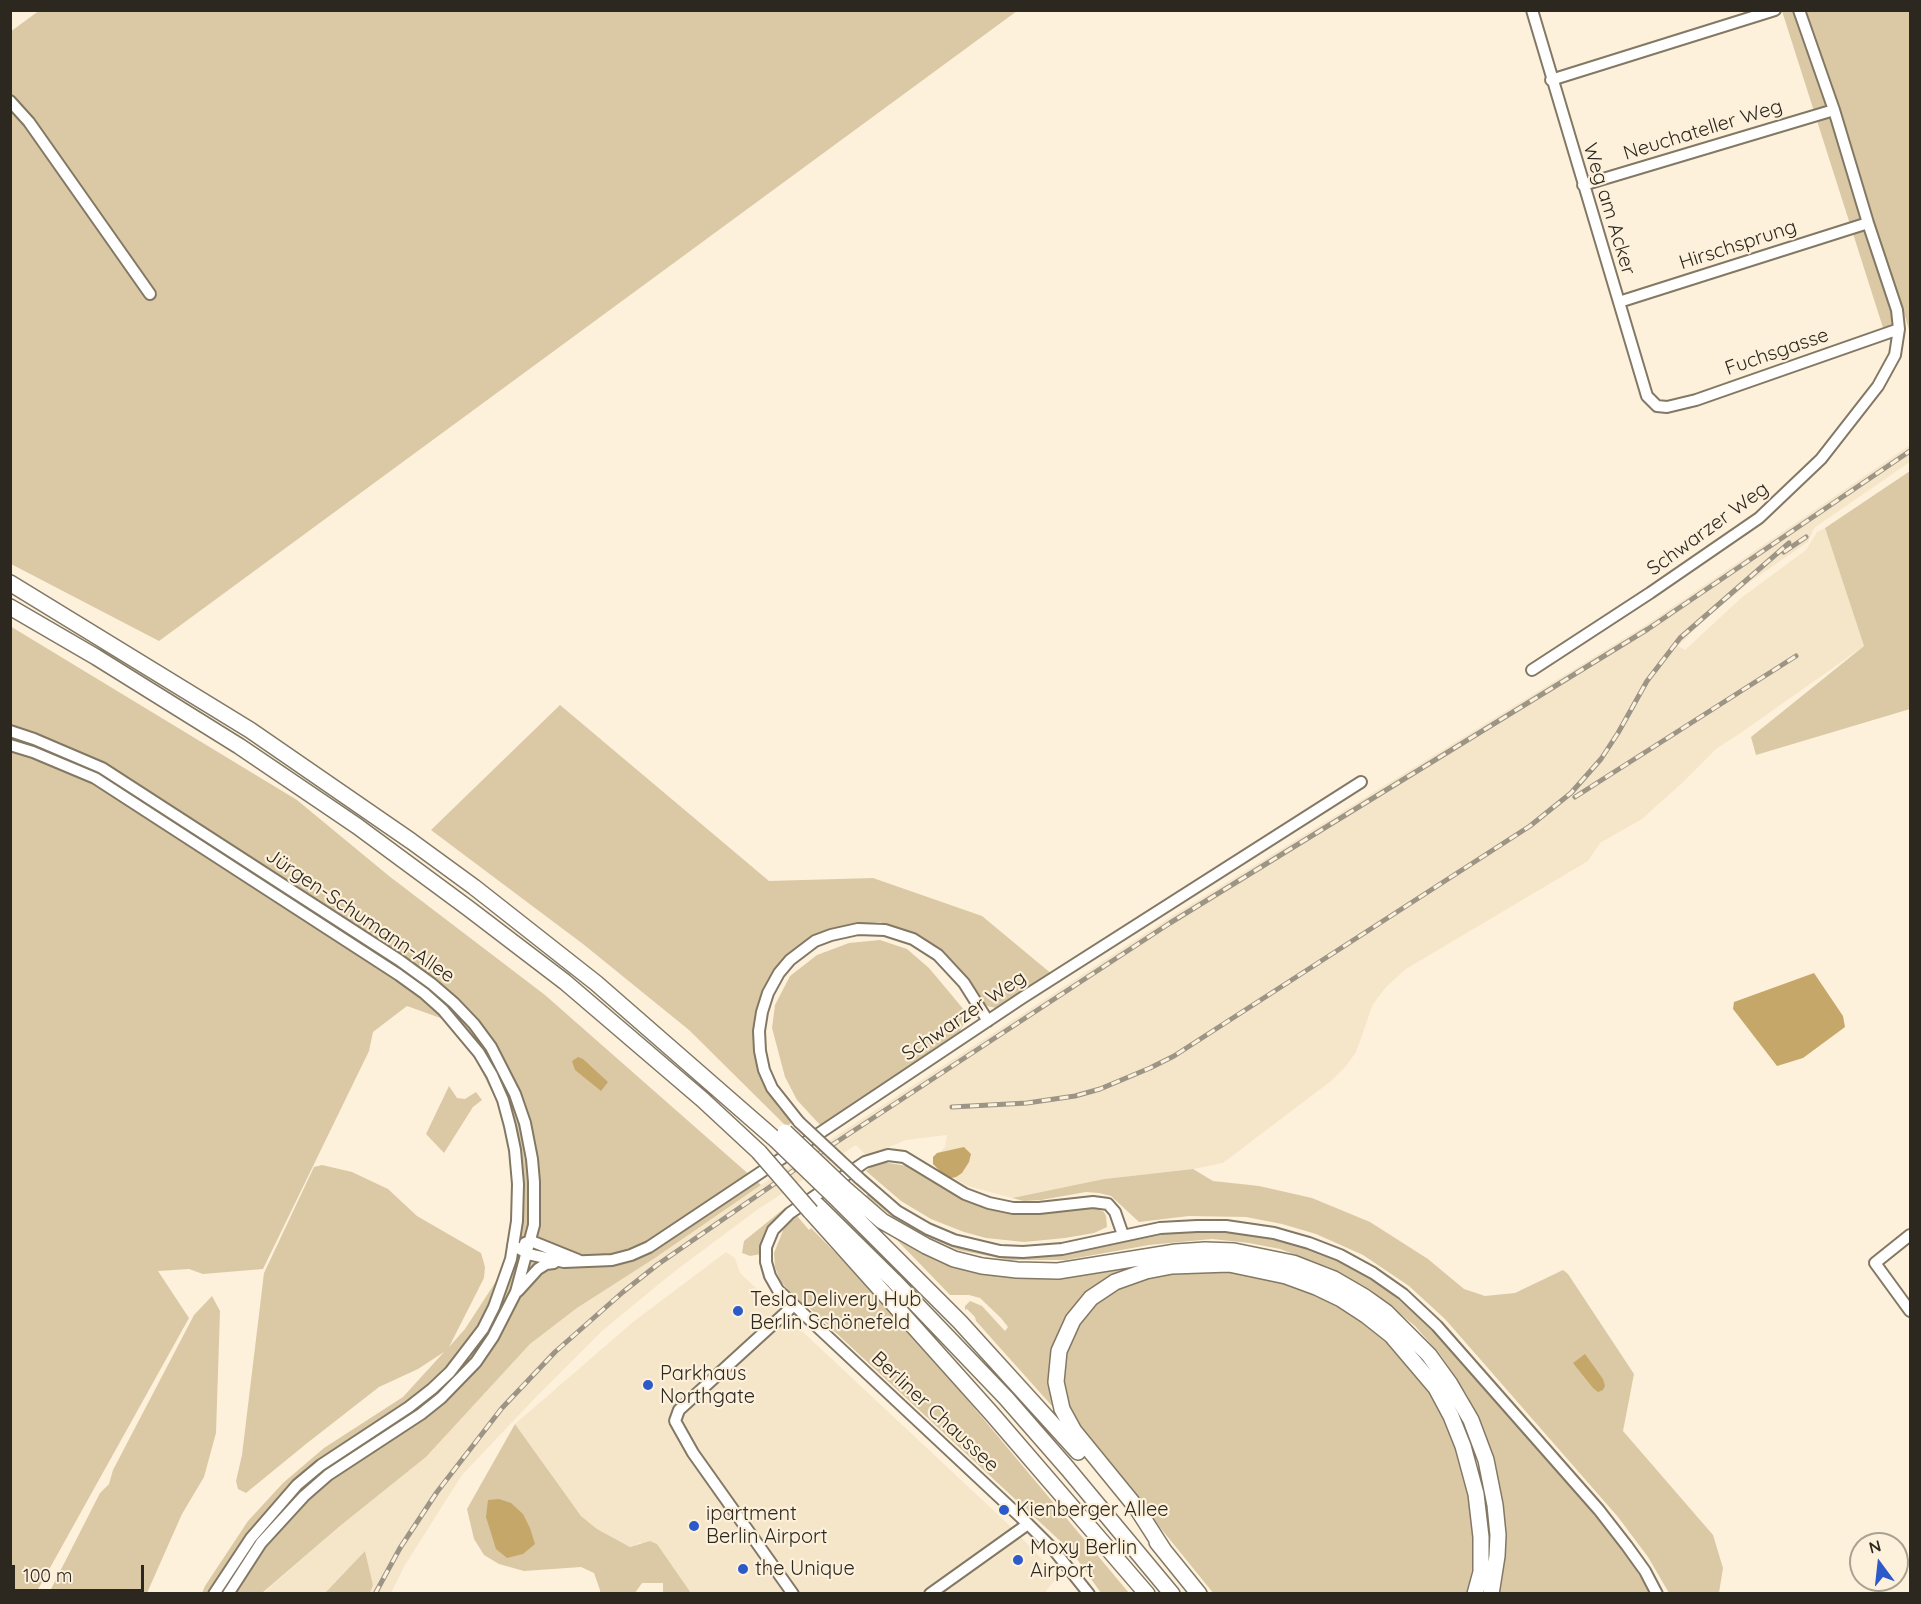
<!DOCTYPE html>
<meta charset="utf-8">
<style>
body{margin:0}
#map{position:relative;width:1921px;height:1604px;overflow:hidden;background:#fdf1dc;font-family:Quicksand,sans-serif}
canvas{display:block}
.frame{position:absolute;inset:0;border:12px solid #2c2820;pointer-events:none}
.north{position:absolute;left:1849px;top:1532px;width:60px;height:60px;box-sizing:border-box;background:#fdf1dc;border:2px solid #a9a191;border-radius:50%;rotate:345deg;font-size:16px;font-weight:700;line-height:24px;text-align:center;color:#2c2820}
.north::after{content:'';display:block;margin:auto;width:21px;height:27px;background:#2c5ac9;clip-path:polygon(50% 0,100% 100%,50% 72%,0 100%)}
.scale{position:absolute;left:12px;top:1565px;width:132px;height:27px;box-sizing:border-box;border:3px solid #2c2820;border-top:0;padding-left:8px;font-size:18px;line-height:21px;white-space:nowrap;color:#2c2820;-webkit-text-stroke:4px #fdf1dc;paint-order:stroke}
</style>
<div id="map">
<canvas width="1921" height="1604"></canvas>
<div class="frame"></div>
<div class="north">N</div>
<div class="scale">100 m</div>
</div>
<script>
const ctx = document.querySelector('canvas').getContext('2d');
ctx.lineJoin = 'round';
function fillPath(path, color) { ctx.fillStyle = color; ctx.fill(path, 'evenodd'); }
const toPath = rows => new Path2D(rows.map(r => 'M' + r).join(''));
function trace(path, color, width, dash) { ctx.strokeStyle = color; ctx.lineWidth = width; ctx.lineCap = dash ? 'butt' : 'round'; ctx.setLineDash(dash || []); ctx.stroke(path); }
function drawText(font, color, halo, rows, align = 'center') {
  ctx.font = font + ' Quicksand,sans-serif'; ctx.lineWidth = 4.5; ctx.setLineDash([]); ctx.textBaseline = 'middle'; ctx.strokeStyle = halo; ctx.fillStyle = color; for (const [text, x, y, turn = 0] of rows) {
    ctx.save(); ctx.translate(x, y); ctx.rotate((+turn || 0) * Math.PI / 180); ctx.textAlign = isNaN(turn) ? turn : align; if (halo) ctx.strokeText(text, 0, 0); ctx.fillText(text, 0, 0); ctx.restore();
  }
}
const built = toPath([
 [1910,445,1910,462,1814,528,1808,542,1751,581,1701,623,1678,646,1685,650,1741,598,1806,550,1817,532,1825,528,1864,646,1742,732,1716,749,1681,784,1642,819,1600,843,1588,861,1406,969,1386,987,1373,1004,1356,1052,1346,1066,1331,1081,1223,1163,1193,1169,1104,1179,1012,1198,968,1186,938,1170,933,1162,933,1158,945,1147,947,1135,906,1140,867,1156,856,1145,757,1210,675,1271,602,1331,536,1397,462,1475,405,1565,391,1593,370,1593,373,1585,365,1551,325,1593,262,1594,340,1526,426,1457,530,1344,577,1308,655,1258,761,1185,1172,916,1646,625],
 [726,1252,735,1258,740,1273,1008,1524,1058,1575,1045,1593,691,1593,657,1544,640,1543,630,1547,597,1529,581,1516,515,1424,633,1322]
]);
const green = toPath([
 [40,10,1017,11,159,641,11,564,10,32],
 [1782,11,1794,11,1894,309,1892,326,1885,334],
 [1805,11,1910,11,1910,333,1900,300],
 [1910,471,1910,709,1756,755,1751,737,1864,646,1825,528],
 [10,626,297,800,389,876,545,995,761,1185,655,1258,577,1308,530,1344,426,1457,340,1526,262,1593,202,1593,205,1586,248,1521,283,1483,324,1448,403,1397,444,1352,418,1369,379,1387,306,1444,246,1493,238,1489,236,1481,242,1455,264,1273,314,1167,322,1165,352,1172,388,1189,417,1216,481,1253,485,1267,484,1278,449,1347,465,1329,502,1272,511,1230,513,1187,509,1146,499,1106,471,1050,446,1020,407,1006,373,1032,369,1051,263,1269,203,1274,189,1269,158,1271,189,1318,36,1593,11,1593],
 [560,705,769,881,873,878,982,916,1053,975,1005,1006,996,1008,987,1006,979,1000,954,964,928,941,901,929,880,922,849,925,816,936,790,952,765,986,759,1006,764,1082,778,1107,792,1122,787,1127,689,1030,583,944,431,830],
 [880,940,907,949,929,968,965,1011,965,1021,957,1038,821,1126,797,1100,785,1077,772,1028,775,1005,790,976,817,955,849,943],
 [449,1086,457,1098,465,1099,476,1092,482,1100,473,1107,444,1153,426,1134],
 [883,1162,907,1166,960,1196,1024,1213,1095,1208,1104,1212,1106,1216,1107,1227,1094,1233,1065,1238,1024,1242,986,1238,964,1232,931,1219,901,1201,866,1171,875,1164],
 [1193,1169,1213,1181,1259,1186,1312,1198,1370,1222,1428,1259,1464,1289,1485,1296,1515,1293,1563,1270,1568,1274,1634,1374,1623,1431,1713,1535,1723,1568,1719,1593,1669,1593,1648,1557,1618,1517,1445,1319,1409,1286,1363,1255,1316,1234,1282,1224,1246,1217,1189,1216,1139,1222,1111,1196,1099,1193,1086,1192,1041,1200,1024,1201,1012,1198,1104,1179],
 [868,1194,898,1218,932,1237,975,1252,1003,1257,1030,1258,1062,1255,1148,1236,1179,1232,1214,1231,1247,1233,1279,1239,1337,1259,1386,1289,1428,1325,1611,1534,1631,1562,1650,1593,1498,1593,1484,1432,1467,1395,1442,1357,1415,1326,1371,1290,1334,1269,1280,1249,1249,1243,1212,1239,1149,1245,1066,1260,1009,1260,958,1250,916,1231,890,1215,866,1196],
 [786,1207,773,1221,763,1236,761,1254,750,1256,742,1253,744,1241],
 [797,1216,809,1230,811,1228,860,1278,955,1385,1129,1593,1101,1593,1072,1552,806,1305,804,1306,791,1294,780,1280,775,1267,774,1253,784,1228],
 [894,1237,929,1254,957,1265,1134,1266,1107,1277,1090,1289,1081,1296,1067,1316,1060,1328,1052,1351,1055,1406,1052,1406,976,1321,975,1317,967,1309,965,1310,965,1306,970,1301,982,1306,1005,1331,1008,1327,1001,1318,980,1298,969,1295,950,1295],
 [1214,1269,1260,1274,1307,1289,1357,1315,1400,1353,1419,1375,1441,1408,1461,1452,1474,1522,1473,1562,1469,1593,1214,1594,1154,1520,1093,1449,1067,1406,1062,1371,1069,1336,1100,1296,1144,1276],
 [212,1296,220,1311,216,1433,204,1477,182,1514,147,1593,49,1593,100,1493,109,1484,113,1470,194,1315],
 [515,1424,581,1516,597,1529,630,1547,650,1541,657,1544,691,1593,663,1593,663,1583,642,1583,635,1593,600,1593,600,1590,594,1573,581,1567,524,1571,499,1564,484,1555,474,1539,467,1509],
 [365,1551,373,1585,370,1593,325,1593]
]);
const water = toPath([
 [1814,973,1843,1016,1845,1027,1803,1058,1777,1066,1733,1009,1734,1002],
 [578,1057,583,1059,608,1082,601,1091,575,1070,572,1061],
 [964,1147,971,1154,969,1162,962,1173,956,1177,951,1178,942,1173,933,1164,933,1157,937,1153],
 [1585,1354,1603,1379,1605,1386,1603,1390,1598,1392,1593,1388,1573,1363],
 [499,1499,511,1503,523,1514,530,1528,535,1544,523,1554,507,1558,496,1549,486,1517,488,1500]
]);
const minor = toPath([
 [1532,10,1647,396,1657,406,1667,407,1696,400,1899,329],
 [1551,80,1775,10],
 [10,101,29,122,150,294],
 [1583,185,1834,110],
 [1619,302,1868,223],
 [1532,670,1650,593,1759,518,1821,459,1878,386,1895,355,1899,329,1897,310,1868,223,1834,110,1799,10],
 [10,731,34,739,102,768,399,960,432,984,454,1003,474,1024,491,1047,515,1094,525,1123,532,1159,534,1182,534,1225,516,1292,493,1337,476,1362,441,1398,421,1414,328,1475,304,1496,261,1543,228,1594],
 [10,745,33,752,95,778,399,975,424,993,443,1010,479,1053,492,1075,503,1100,510,1126,515,1150,518,1184,517,1221,511,1259,494,1307,483,1329,450,1372,432,1389,409,1407,321,1465,297,1485,251,1538,214,1594],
 [799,1122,772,1088,764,1070,760,1051,759,1031,762,1012,768,993,779,973,790,960,815,941,831,935,858,929,885,930,913,939,938,955,964,983,988,1021],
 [859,1178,897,1211,928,1229,954,1240,1000,1251,1023,1252,1062,1249,1160,1228,1197,1226,1226,1226,1274,1233,1309,1243,1340,1255,1373,1273,1403,1294,1437,1326,1599,1510,1627,1546,1645,1571,1657,1594],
 [1910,1235,1875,1263,1910,1311],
 [525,1243,531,1241,578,1260],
 [513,1245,528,1254,564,1262,612,1260,631,1255,649,1247,1022,998,1361,782],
 [518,1291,538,1269,546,1264,554,1263],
 [793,1594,693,1453,675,1421,679,1410,793,1306],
 [930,1594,1028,1524],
 [1089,1594,1053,1549,1028,1524,778,1290,770,1276,766,1262,766,1247,773,1230,790,1213,865,1162,888,1155,904,1157,965,1194,989,1203,1013,1208,1039,1208,1093,1202,1108,1204,1115,1212,1123,1235]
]);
const highway = toPath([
 [10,583,250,730,411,841,474,887,596,983,776,1140],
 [10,607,96,657,239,746,357,826,468,908,565,982,703,1100,759,1152],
 [844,1188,882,1221,926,1246,954,1259,982,1266,1017,1270,1058,1271,1176,1252,1205,1250,1234,1251,1293,1263,1334,1279,1365,1297,1386,1312,1429,1355,1450,1384,1471,1420,1486,1460,1495,1505,1498,1535,1497,1556,1491,1594],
 [833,1195,960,1322,1078,1452],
 [817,1205,894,1281,1006,1398,1068,1469,1172,1594],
 [812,1213,992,1414,1147,1594],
 [1157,1542,1199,1594],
 [1163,1549,1136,1507,1074,1431,1062,1409,1056,1382,1059,1351,1073,1320,1091,1298,1115,1282,1146,1271,1172,1266,1229,1264,1286,1276,1316,1287,1341,1299,1367,1316,1391,1335,1436,1388,1451,1416,1463,1446,1476,1494,1481,1537,1481,1572,1475,1594]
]);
const rail = toPath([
 [1784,552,1806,537],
 [1575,797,1796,656],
 [952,1107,1027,1103,1075,1096,1100,1089,1150,1068,1174,1056,1530,826,1571,793,1601,759,1618,733,1647,681,1680,638,1789,543],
 [375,1594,400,1548,437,1492,502,1408,555,1352,623,1292,657,1265,800,1166,1170,923,1648,629,1910,451]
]);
const minorBridge = toPath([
 [799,1122,859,1178]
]);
const highwayBridge = toPath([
 [785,1132,844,1188],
 [776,1140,833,1195],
 [759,1152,811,1212]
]);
const markers = [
 [738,1311,6,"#2c5ac9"],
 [648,1385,6,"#2c5ac9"],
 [1004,1510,6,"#2c5ac9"],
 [694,1526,6,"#2c5ac9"],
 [1018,1560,6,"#2c5ac9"],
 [743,1569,6,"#2c5ac9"]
];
const streetNames = [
 ["Neuchateller Weg",1703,130,-17],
 ["Weg am Acker",1609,209,73],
 ["Hirschsprung",1738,245,-18],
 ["Fuchsgasse",1777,352,-19],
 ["Schwarzer Weg",1708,529,-36],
 ["Jürgen-Schumann-Allee",360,916,34],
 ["Schwarzer Weg",964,1016,-34],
 ["Berliner Chaussee",935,1412,43]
];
const poiNames = [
 ["Tesla Delivery Hub",750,1300],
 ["Berlin Schönefeld",750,1323],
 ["Parkhaus",660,1374],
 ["Northgate",660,1397],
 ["Kienberger Allee",1016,1510],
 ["ipartment",706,1514],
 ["Berlin Airport",706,1537],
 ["Moxy Berlin",1030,1548],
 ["Airport",1030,1571],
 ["the Unique",755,1569]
];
fillPath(built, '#f5e6ca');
fillPath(green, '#dbc9a5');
fillPath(water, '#c5a76a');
trace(minor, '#827864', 14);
trace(highway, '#827864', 18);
trace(minor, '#fff', 10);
trace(highway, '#fff', 15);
trace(rail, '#9c9485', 5);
trace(rail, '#fdf1dc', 3, [9]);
trace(minorBridge, '#827864', 14, []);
trace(highwayBridge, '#827864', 18, []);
trace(minorBridge, '#fff', 10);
trace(highwayBridge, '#fff', 15);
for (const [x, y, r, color] of markers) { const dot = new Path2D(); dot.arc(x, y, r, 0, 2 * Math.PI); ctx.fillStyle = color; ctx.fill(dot); trace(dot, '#fdf1dc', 2); }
drawText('20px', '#2c2820', '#fdf1dc', streetNames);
drawText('20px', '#2c2820', '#fdf1dc', poiNames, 'left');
</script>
